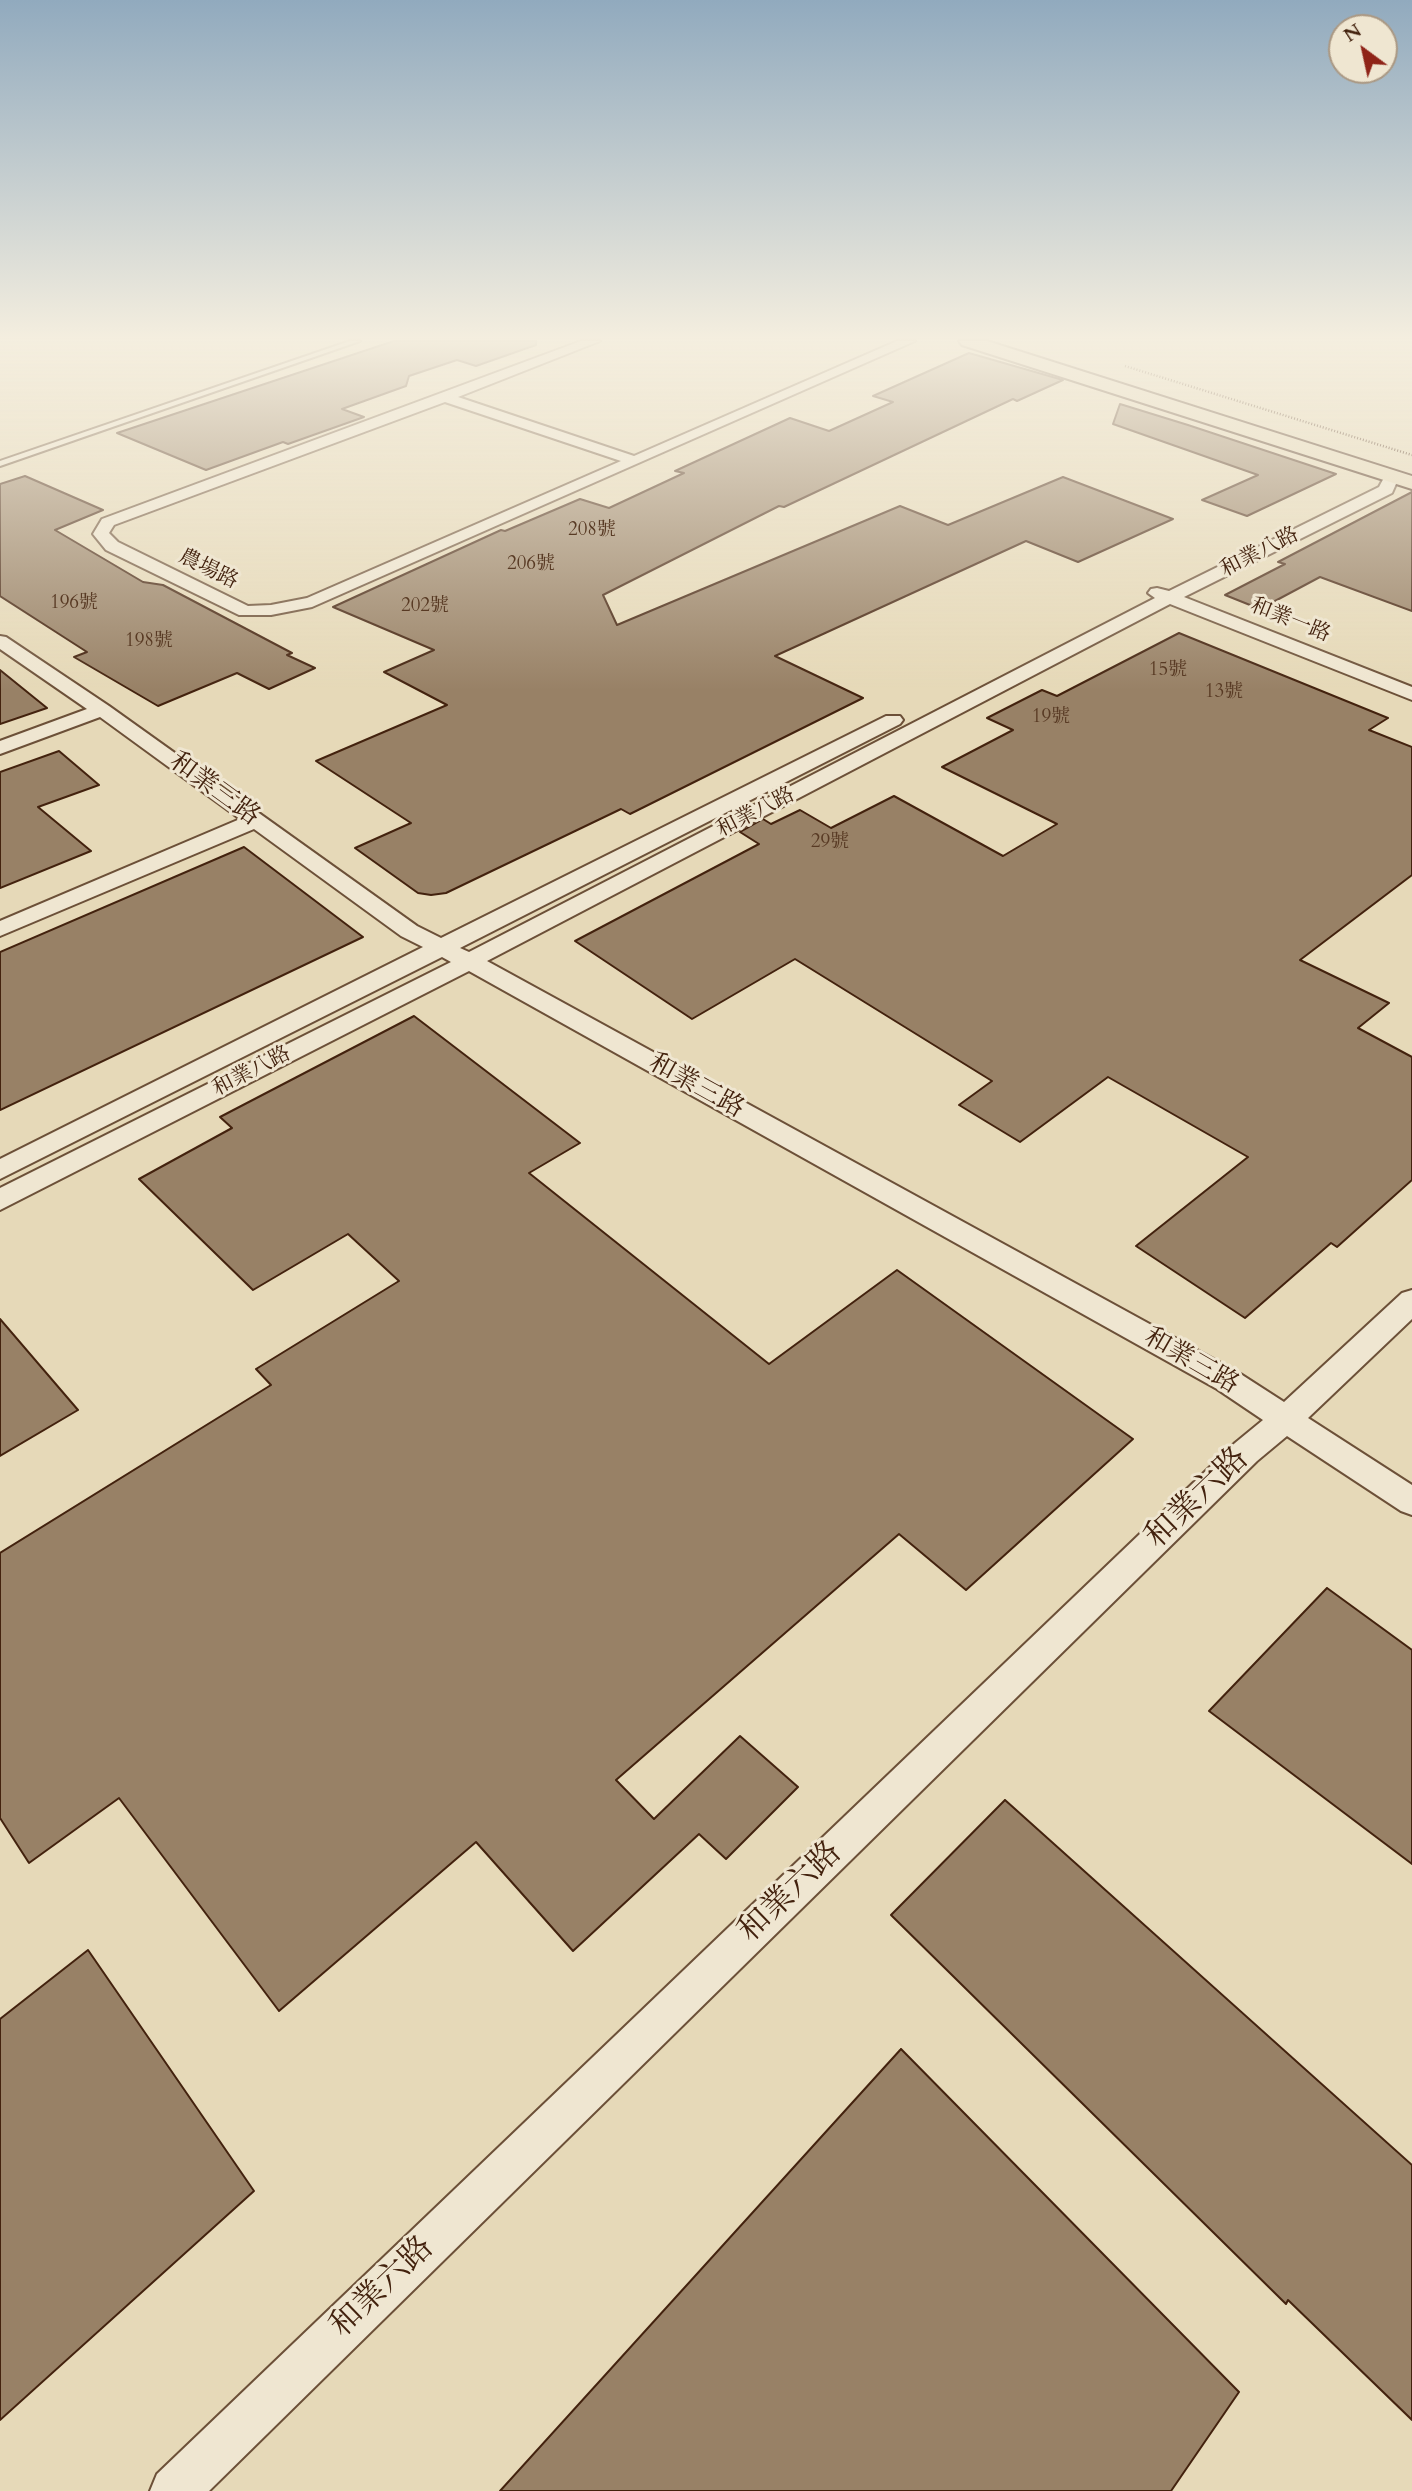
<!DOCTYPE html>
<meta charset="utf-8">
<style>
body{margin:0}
#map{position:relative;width:1412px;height:2491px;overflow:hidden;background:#e6d9b8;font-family:Cardo,serif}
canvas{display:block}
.north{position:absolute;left:1328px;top:14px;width:70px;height:70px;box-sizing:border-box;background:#efe6d1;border:2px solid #aa9883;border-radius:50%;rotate:327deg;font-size:19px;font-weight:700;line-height:28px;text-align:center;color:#43220e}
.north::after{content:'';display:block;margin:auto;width:24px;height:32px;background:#8f2418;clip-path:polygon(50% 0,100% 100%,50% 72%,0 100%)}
</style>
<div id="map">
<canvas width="1412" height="2491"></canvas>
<div class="north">N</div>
</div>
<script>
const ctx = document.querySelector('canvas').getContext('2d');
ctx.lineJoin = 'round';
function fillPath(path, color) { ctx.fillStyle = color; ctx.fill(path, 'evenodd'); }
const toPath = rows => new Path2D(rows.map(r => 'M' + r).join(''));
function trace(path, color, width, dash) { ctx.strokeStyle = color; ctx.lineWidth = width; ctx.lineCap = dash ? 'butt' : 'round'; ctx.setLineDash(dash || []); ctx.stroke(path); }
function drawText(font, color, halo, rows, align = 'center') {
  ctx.font = font + ' Cardo,"Noto Serif TC",serif'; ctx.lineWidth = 6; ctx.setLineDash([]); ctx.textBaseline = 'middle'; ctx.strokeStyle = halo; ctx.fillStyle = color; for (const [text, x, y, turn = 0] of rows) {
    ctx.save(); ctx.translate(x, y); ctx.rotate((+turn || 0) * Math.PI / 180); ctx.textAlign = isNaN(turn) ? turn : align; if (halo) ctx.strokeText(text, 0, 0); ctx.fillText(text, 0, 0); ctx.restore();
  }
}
const building = toPath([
 [394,341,536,341,536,345,476,366,457,360,409,376,406,386,342,409,364,417,288,444,283,442,206,470,117,433,394,341],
 [969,353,1063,380,1017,401,1013,399,784,507,779,506,603,595,617,625,900,506,948,525,1063,477,1173,519,1078,562,1026,541,775,656,863,698,630,814,621,809,446,893,431,895,418,893,355,848,411,823,316,761,447,705,384,672,434,650,333,607,501,530,505,531,580,499,609,508,684,473,675,471,790,418,829,431,893,402,873,396,969,353],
 [1120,404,1188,425,1336,474,1247,516,1202,500,1258,475,1113,424,1120,404],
 [25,476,103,510,55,530,143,582,163,585,292,653,287,655,315,668,269,689,237,673,158,706,74,657,87,652,0,596,0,484,25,476],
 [1412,492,1412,611,1320,577,1260,609,1225,595,1285,564,1278,562,1412,492],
 [1179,633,1388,718,1369,730,1412,747,1412,875,1300,960,1389,1003,1358,1028,1412,1057,1412,1180,1337,1247,1331,1243,1245,1318,1136,1246,1248,1157,1108,1077,1020,1142,959,1105,992,1081,795,959,692,1019,575,941,759,844,740,832,763,819,771,824,800,810,831,828,894,796,1003,856,1057,824,942,767,1013,730,987,718,1042,690,1057,696,1179,633],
 [0,670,47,708,0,724,0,670],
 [59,751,99,785,38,807,91,851,0,888,0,772,59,751],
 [244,847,363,937,0,1110,0,952,244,847],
 [414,1016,580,1143,529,1173,769,1364,897,1270,1133,1439,966,1590,899,1534,616,1780,654,1819,740,1736,798,1787,726,1859,699,1834,573,1951,476,1842,279,2011,119,1798,29,1863,0,1818,0,1553,271,1385,256,1369,399,1281,348,1234,253,1290,139,1179,232,1128,220,1117,414,1016],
 [0,1319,78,1410,0,1456,0,1319],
 [1327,1588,1412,1650,1412,1864,1209,1711,1327,1588],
 [1005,1800,1412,2165,1412,2420,1288,2300,1286,2304,891,1915,1005,1800],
 [88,1950,254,2191,0,2420,0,2019,88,1950],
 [901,2049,1239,2392,1171,2491,500,2491,901,2049]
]);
const path = toPath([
 [1125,366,1412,455]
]);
const lane = toPath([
 [350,341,360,341,0,466,0,461,350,341]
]);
const street = toPath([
 [581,341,600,341,458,397,634,456,897,341,915,341,312,607,271,615,239,615,106,550,93,534,102,519,581,341],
 [445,402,621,461,307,598,271,605,248,606,118,542,109,533,114,525,445,402],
 [1391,472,1399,477,1392,493,1184,597,1412,687,1412,700,1170,604,487,961,1239,1373,1284,1402,1402,1293,1412,1290,1412,1319,1308,1418,1412,1485,1412,1515,1401,1511,1287,1436,1257,1461,209,2491,150,2491,157,2474,1235,1443,1263,1420,1217,1389,469,971,0,1210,0,1188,451,962,442,957,0,1179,0,1159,423,947,401,936,254,829,0,936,0,921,240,819,100,717,0,754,0,741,87,709,0,649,0,636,6,637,109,706,417,926,441,938,886,716,900,716,903,720,900,724,460,948,469,952,1155,598,1148,593,1151,589,1157,588,1169,591,1379,487,1386,474,1391,472]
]);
const primary = toPath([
 [959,341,987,341,1412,476,1412,489,962,345,959,341]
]);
const farNumbernames = [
 ["208號",592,531],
 ["206號",531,565],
 ["196號",74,604],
 ["202號",425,607],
 ["198號",149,642],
 ["15號",1168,671],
 ["13號",1224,693],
 ["19號",1051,718],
 ["29號",830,843]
];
const farStreetnames = [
 ["和業八路",1260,553,-27],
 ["農場路",208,570,26],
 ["和業一路",1290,621,22],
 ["和業八路",756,813,-27],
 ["和業八路",252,1072,-27]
];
const streetNames = [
 ["和業三路",214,790,36],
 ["和業三路",696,1087,29],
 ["和業三路",1191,1362,30]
];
const nearStreetnames = [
 ["和業六路",1198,1499,-44],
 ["和業六路",791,1893,-44],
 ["和業六路",383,2288,-44]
];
fillPath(building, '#988166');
trace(building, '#43220e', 2);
trace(lane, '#6c5038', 4);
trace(street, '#6c5038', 4);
trace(primary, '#43220e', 4);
trace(path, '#43220e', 2.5, [1, 2]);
fillPath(lane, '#efe6d1');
fillPath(street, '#efe6d1');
fillPath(primary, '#e6d9b8');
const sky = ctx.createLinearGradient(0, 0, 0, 690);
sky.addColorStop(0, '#91aabe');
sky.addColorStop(0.49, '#f4eedf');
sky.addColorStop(1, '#f4eedf00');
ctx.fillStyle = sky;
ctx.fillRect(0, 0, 1412, 690);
drawText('19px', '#583a24', null, farNumbernames);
drawText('21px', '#43220e', '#efe6d1', farStreetnames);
drawText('26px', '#43220e', '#efe6d1', streetNames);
drawText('32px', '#43220e', '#efe6d1', nearStreetnames);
</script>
